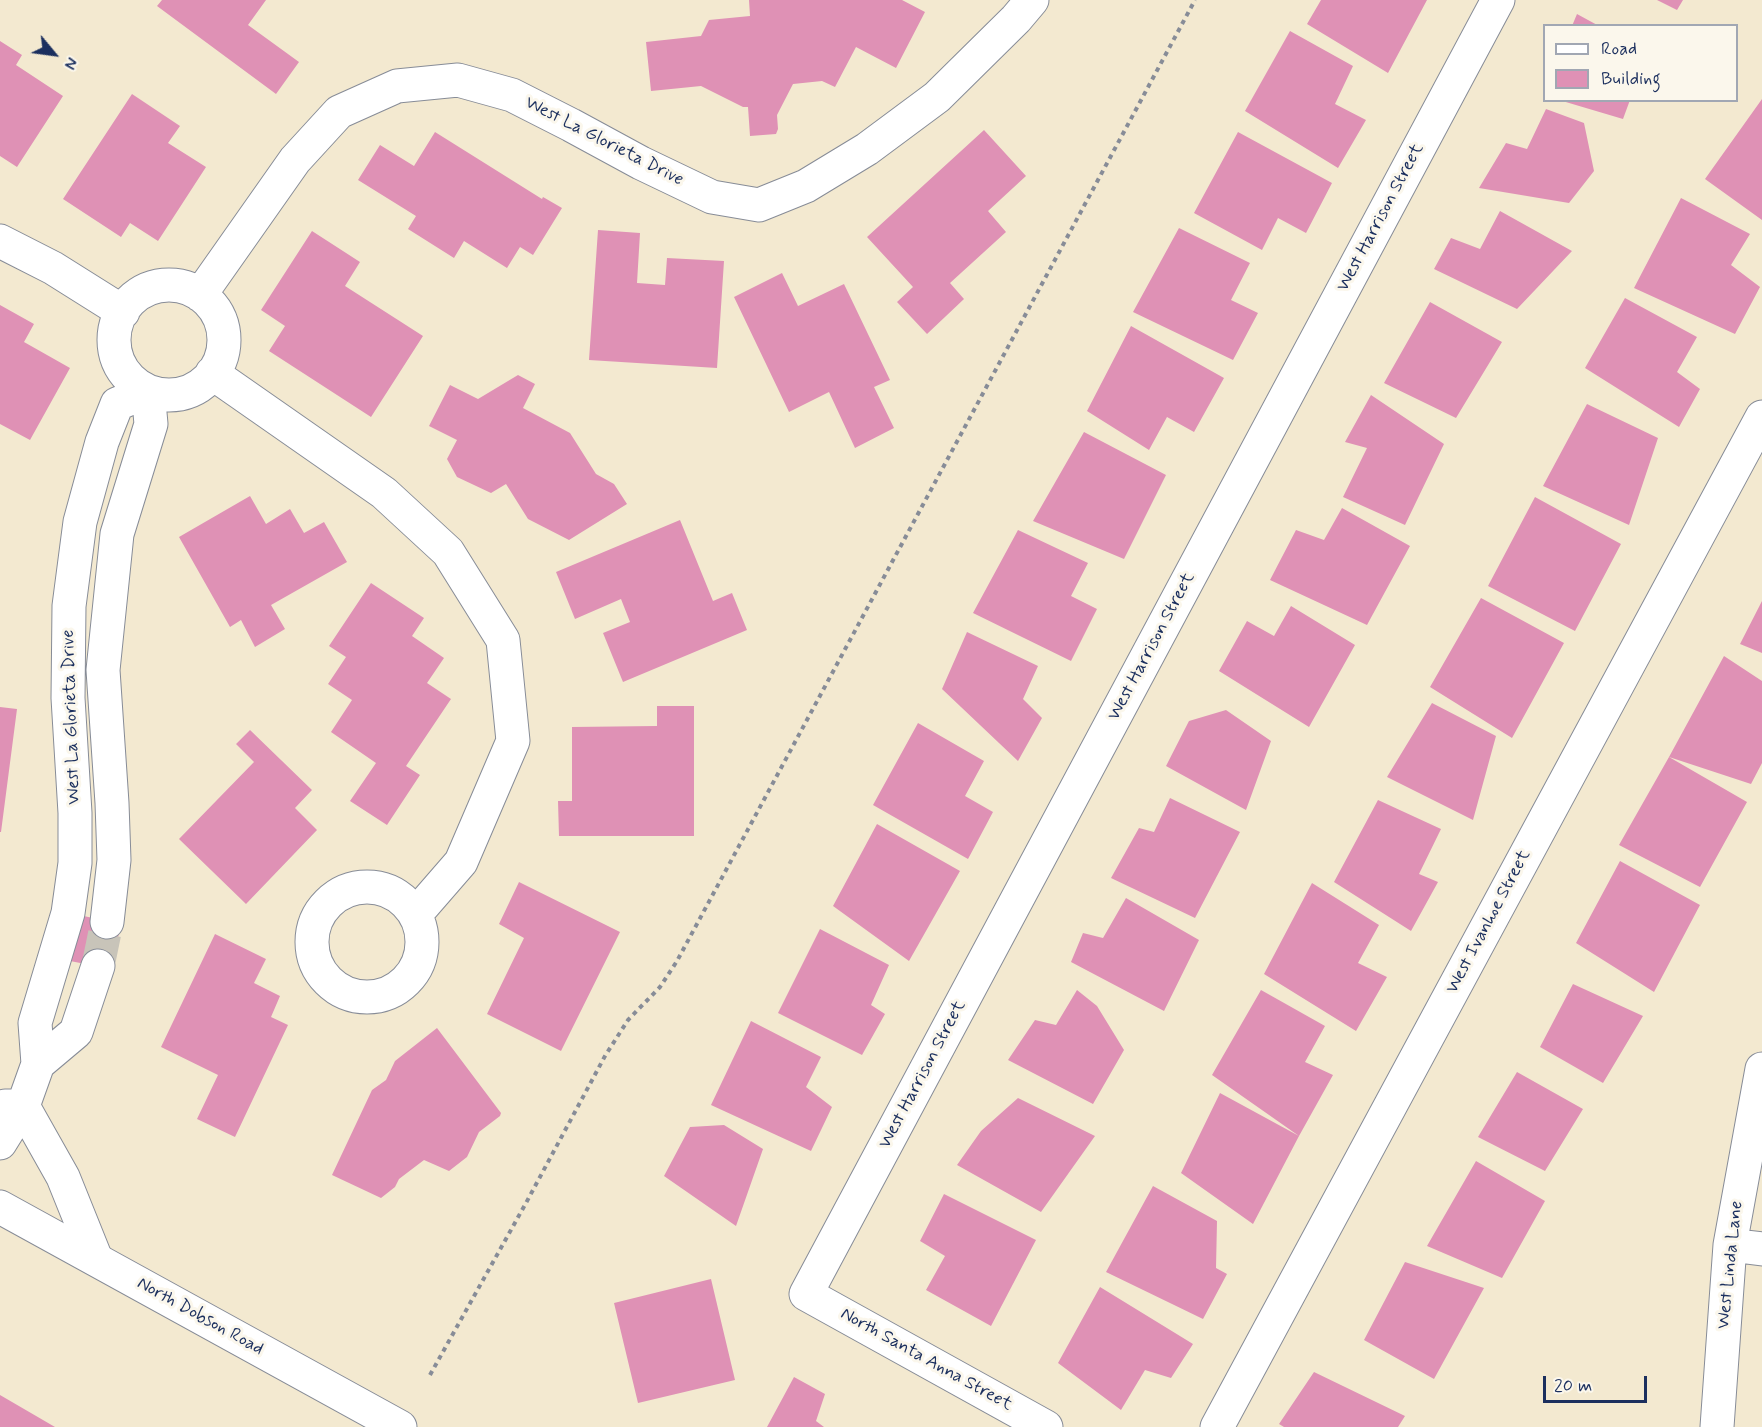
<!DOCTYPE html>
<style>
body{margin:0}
#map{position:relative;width:1762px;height:1427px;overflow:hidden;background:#f3e9d0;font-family:Mynerve,sans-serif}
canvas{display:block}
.legend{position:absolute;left:1543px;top:24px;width:195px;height:78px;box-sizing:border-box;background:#fbf7ec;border:2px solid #a1a7b3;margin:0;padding:8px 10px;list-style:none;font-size:18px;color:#1b2f5e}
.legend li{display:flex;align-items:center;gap:12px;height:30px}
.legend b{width:30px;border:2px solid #a1a7b3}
.north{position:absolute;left:24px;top:24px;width:60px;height:60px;-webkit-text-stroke:4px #fbf7ec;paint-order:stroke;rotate:119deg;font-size:16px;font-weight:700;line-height:24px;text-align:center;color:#1b2f5e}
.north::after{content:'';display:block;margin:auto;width:21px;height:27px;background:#1b2f5e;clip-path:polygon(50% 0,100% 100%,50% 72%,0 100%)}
.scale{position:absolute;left:1543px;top:1376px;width:104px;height:27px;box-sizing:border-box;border:3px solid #1b2f5e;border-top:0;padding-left:8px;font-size:18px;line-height:21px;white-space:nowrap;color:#1b2f5e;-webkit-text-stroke:4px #fbf7ec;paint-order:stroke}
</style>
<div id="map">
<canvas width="1762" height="1427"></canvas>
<ul class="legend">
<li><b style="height:8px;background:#fff"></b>Road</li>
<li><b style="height:16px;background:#df91b5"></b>Building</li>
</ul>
<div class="north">N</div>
<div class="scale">20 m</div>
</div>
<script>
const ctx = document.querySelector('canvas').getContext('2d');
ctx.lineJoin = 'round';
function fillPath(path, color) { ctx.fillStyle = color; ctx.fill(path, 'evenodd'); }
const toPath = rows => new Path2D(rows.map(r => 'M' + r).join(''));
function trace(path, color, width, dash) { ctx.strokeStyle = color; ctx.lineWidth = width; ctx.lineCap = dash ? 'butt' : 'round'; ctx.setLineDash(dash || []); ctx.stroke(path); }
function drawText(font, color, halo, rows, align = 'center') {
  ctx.font = font + ' Mynerve,sans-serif'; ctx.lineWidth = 6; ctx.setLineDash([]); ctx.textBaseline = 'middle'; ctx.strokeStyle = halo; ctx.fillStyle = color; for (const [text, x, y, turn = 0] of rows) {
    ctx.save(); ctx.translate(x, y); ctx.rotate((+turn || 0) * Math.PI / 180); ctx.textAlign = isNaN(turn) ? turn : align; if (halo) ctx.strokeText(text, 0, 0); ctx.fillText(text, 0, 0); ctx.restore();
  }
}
const building = toPath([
 [162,0,266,0,248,25,299,62,276,94,157,6],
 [749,0,902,0,925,12,896,68,856,47,835,87,822,81,793,84,777,115,778,129,776,134,750,136,748,107,743,107,701,86,651,91,646,42,701,36,709,20,750,16],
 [1321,0,1427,0,1388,73,1307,24],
 [1657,0,1683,0,1677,10],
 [1577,14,1599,26,1572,26],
 [1290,31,1353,66,1335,104,1366,120,1338,168,1245,111],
 [0,41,22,55,16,65,63,96,17,167,0,156],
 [132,94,180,126,168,143,206,167,158,241,130,223,121,237,63,199],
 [1762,99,1762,220,1705,179],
 [1559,100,1630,100,1623,119],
 [1546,109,1584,123,1594,171,1569,203,1479,188,1506,143,1527,149],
 [984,130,1026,176,988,211,1006,232,950,283,964,299,927,334,897,302,913,287,867,237],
 [435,132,542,199,543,197,562,208,533,255,520,247,507,268,464,241,454,258,408,229,416,216,358,180,380,145,414,166],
 [1238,132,1332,183,1306,233,1278,218,1262,250,1194,213],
 [1681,198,1750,234,1731,265,1760,287,1735,334,1634,288],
 [1500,211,1572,251,1517,309,1434,269,1451,238,1480,249],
 [1179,228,1250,263,1231,300,1258,313,1233,360,1133,312],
 [598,230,640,233,637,283,665,285,667,258,724,261,717,368,589,360],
 [312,231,360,262,345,286,423,336,371,417,269,351,285,326,261,310],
 [782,273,798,306,844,284,890,380,874,387,894,428,855,448,829,392,789,412,734,297],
 [1625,298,1697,337,1677,372,1700,389,1679,427,1585,368],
 [1430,302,1502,342,1456,418,1384,383],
 [0,305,34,324,24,342,70,368,30,440,0,424],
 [1131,326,1224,378,1194,432,1167,417,1149,450,1087,411],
 [518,375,535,384,523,408,570,433,596,474,614,484,627,504,569,540,528,519,506,484,491,493,457,477,447,459,457,440,429,426,450,385,478,399],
 [1371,395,1444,444,1405,525,1343,497,1367,448,1345,442],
 [1587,404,1658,438,1629,525,1543,486],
 [1084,432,1166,475,1124,559,1033,521],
 [250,496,266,524,290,509,304,533,324,522,347,562,271,605,285,629,255,647,241,620,230,627,179,537],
 [1535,497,1621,544,1575,631,1488,586],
 [1342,508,1410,546,1367,625,1270,580,1296,530,1324,540],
 [680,520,713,601,732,593,747,630,623,682,603,633,630,622,621,599,575,619,556,572],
 [1018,530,1088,563,1071,596,1097,609,1071,661,973,613],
 [371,583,424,618,412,636,444,658,427,683,451,699,406,766,420,775,387,825,350,801,376,763,331,732,352,700,328,684,346,657,329,646],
 [1481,598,1564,643,1512,738,1430,687],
 [1762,601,1762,653,1740,644],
 [1291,606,1355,645,1309,727,1219,671,1247,621,1274,636],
 [967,632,1038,666,1023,699,1042,718,1018,761,942,689],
 [1724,656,1762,681,1762,763,1751,784,1669,757],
 [1432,703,1496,736,1473,820,1387,777],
 [657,706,694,706,694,836,559,836,558,801,572,801,572,727,657,726],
 [0,707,17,709,1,832,0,832],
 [1226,710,1271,741,1246,810,1166,766,1189,721],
 [918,723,984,761,965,796,993,812,968,859,873,805],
 [250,730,312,790,295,808,317,830,246,904,179,839,254,762,236,744],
 [1669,757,1747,802,1700,887,1619,845],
 [1170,798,1240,832,1195,918,1111,878,1139,828,1154,832],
 [1378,800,1441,829,1419,874,1438,882,1411,931,1334,882],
 [877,824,960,871,909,961,833,906],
 [1620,861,1700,905,1654,992,1576,943],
 [519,882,620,932,561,1051,487,1014,524,938,499,924],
 [1312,883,1379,925,1358,963,1387,977,1356,1031,1264,974],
 [1126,898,1199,940,1164,1011,1071,962,1083,933,1103,938],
 [79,915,121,924,111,969,70,961],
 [820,929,889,965,871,1005,885,1014,862,1055,778,1013],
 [215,934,266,959,254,983,280,996,271,1017,288,1025,235,1137,197,1119,218,1075,161,1047],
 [1573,984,1643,1016,1603,1083,1540,1047],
 [1077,990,1097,1006,1124,1050,1093,1104,1008,1060,1035,1020,1056,1025],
 [1261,990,1325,1026,1305,1062,1333,1075,1299,1136,1212,1075],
 [751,1021,821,1057,806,1087,832,1107,811,1151,711,1105],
 [437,1028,501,1113,500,1116,479,1132,467,1157,449,1171,424,1160,399,1179,395,1187,381,1198,332,1175,372,1090,386,1080,395,1061],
 [1517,1072,1583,1109,1545,1171,1478,1137],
 [1220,1093,1299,1136,1253,1224,1181,1173],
 [1018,1098,1095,1136,1041,1212,957,1165,981,1131],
 [724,1125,763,1149,736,1226,664,1176,690,1127],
 [1476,1161,1545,1201,1502,1278,1427,1246],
 [1153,1186,1217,1221,1216,1268,1227,1274,1203,1319,1106,1272],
 [944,1194,1036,1240,991,1326,926,1290,945,1256,920,1241],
 [1405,1262,1484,1288,1434,1379,1364,1340],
 [711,1279,735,1380,638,1403,614,1303],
 [1100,1287,1193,1344,1171,1378,1145,1370,1121,1410,1058,1363],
 [1314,1372,1405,1416,1398,1427,1284,1427,1279,1424],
 [794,1377,825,1394,816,1421,824,1427,767,1427],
 [0,1395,55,1427,0,1427]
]);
const streetTunnel = toPath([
 [98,966,107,922]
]);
const path = toPath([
 [430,1375,526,1203,605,1056,628,1020,660,987,677,961,1195,0]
]);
const street = toPath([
 [0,241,53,268,123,312],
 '114 340a55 55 0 1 1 110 0a55 55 0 1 1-110 0Z',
 [200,295,295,160,339,112,397,86,458,80,512,95,571,125,641,163,712,197,759,205,806,186,867,149,937,97,1016,19,1032,0],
 [212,373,384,493,448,552,503,640,513,741,461,862,415,915],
 '312 942a55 55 0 1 1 110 0a55 55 0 1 1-110 0Z',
 [38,1064,76,1032,98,966],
 [5,1106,23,1106,63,1177,96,1259],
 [0,1143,23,1106,38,1064,35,1023,68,913,75,863,75,813,68,698,69,606,80,522,102,442,117,404,148,391,151,424,117,534,103,670,112,803,114,860,107,922],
 [1730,1245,1762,1249],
 [1046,1427,806,1294,1498,0],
 [1217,1427,1762,417],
 [1717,1427,1730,1245,1762,1069]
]);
const secondary = toPath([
 [0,1207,400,1427]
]);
const streetNames = [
 ["West La Glorieta Drive",604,142,27],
 ["West Harrison Street",1381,218,-62],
 ["West Harrison Street",1152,647,-62],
 ["West La Glorieta Drive",72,717,-92],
 ["West Ivanhoe Street",1489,922,-62],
 ["West Harrison Street",923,1075,-62],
 ["West Linda Lane",1731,1265,-84],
 ["North Dobson Road",200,1317,29],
 ["North Santa Anna Street",926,1360,29]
];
fillPath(building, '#df91b5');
trace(streetTunnel, '#c8c4b9', 33, [33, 16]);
trace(street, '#878c97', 35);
trace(secondary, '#878c97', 35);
trace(path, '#878c97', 4, [4.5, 4.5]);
trace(street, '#fff', 33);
trace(secondary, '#fff', 33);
drawText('18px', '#1b2f5e', '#fbf7ec', streetNames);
</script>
